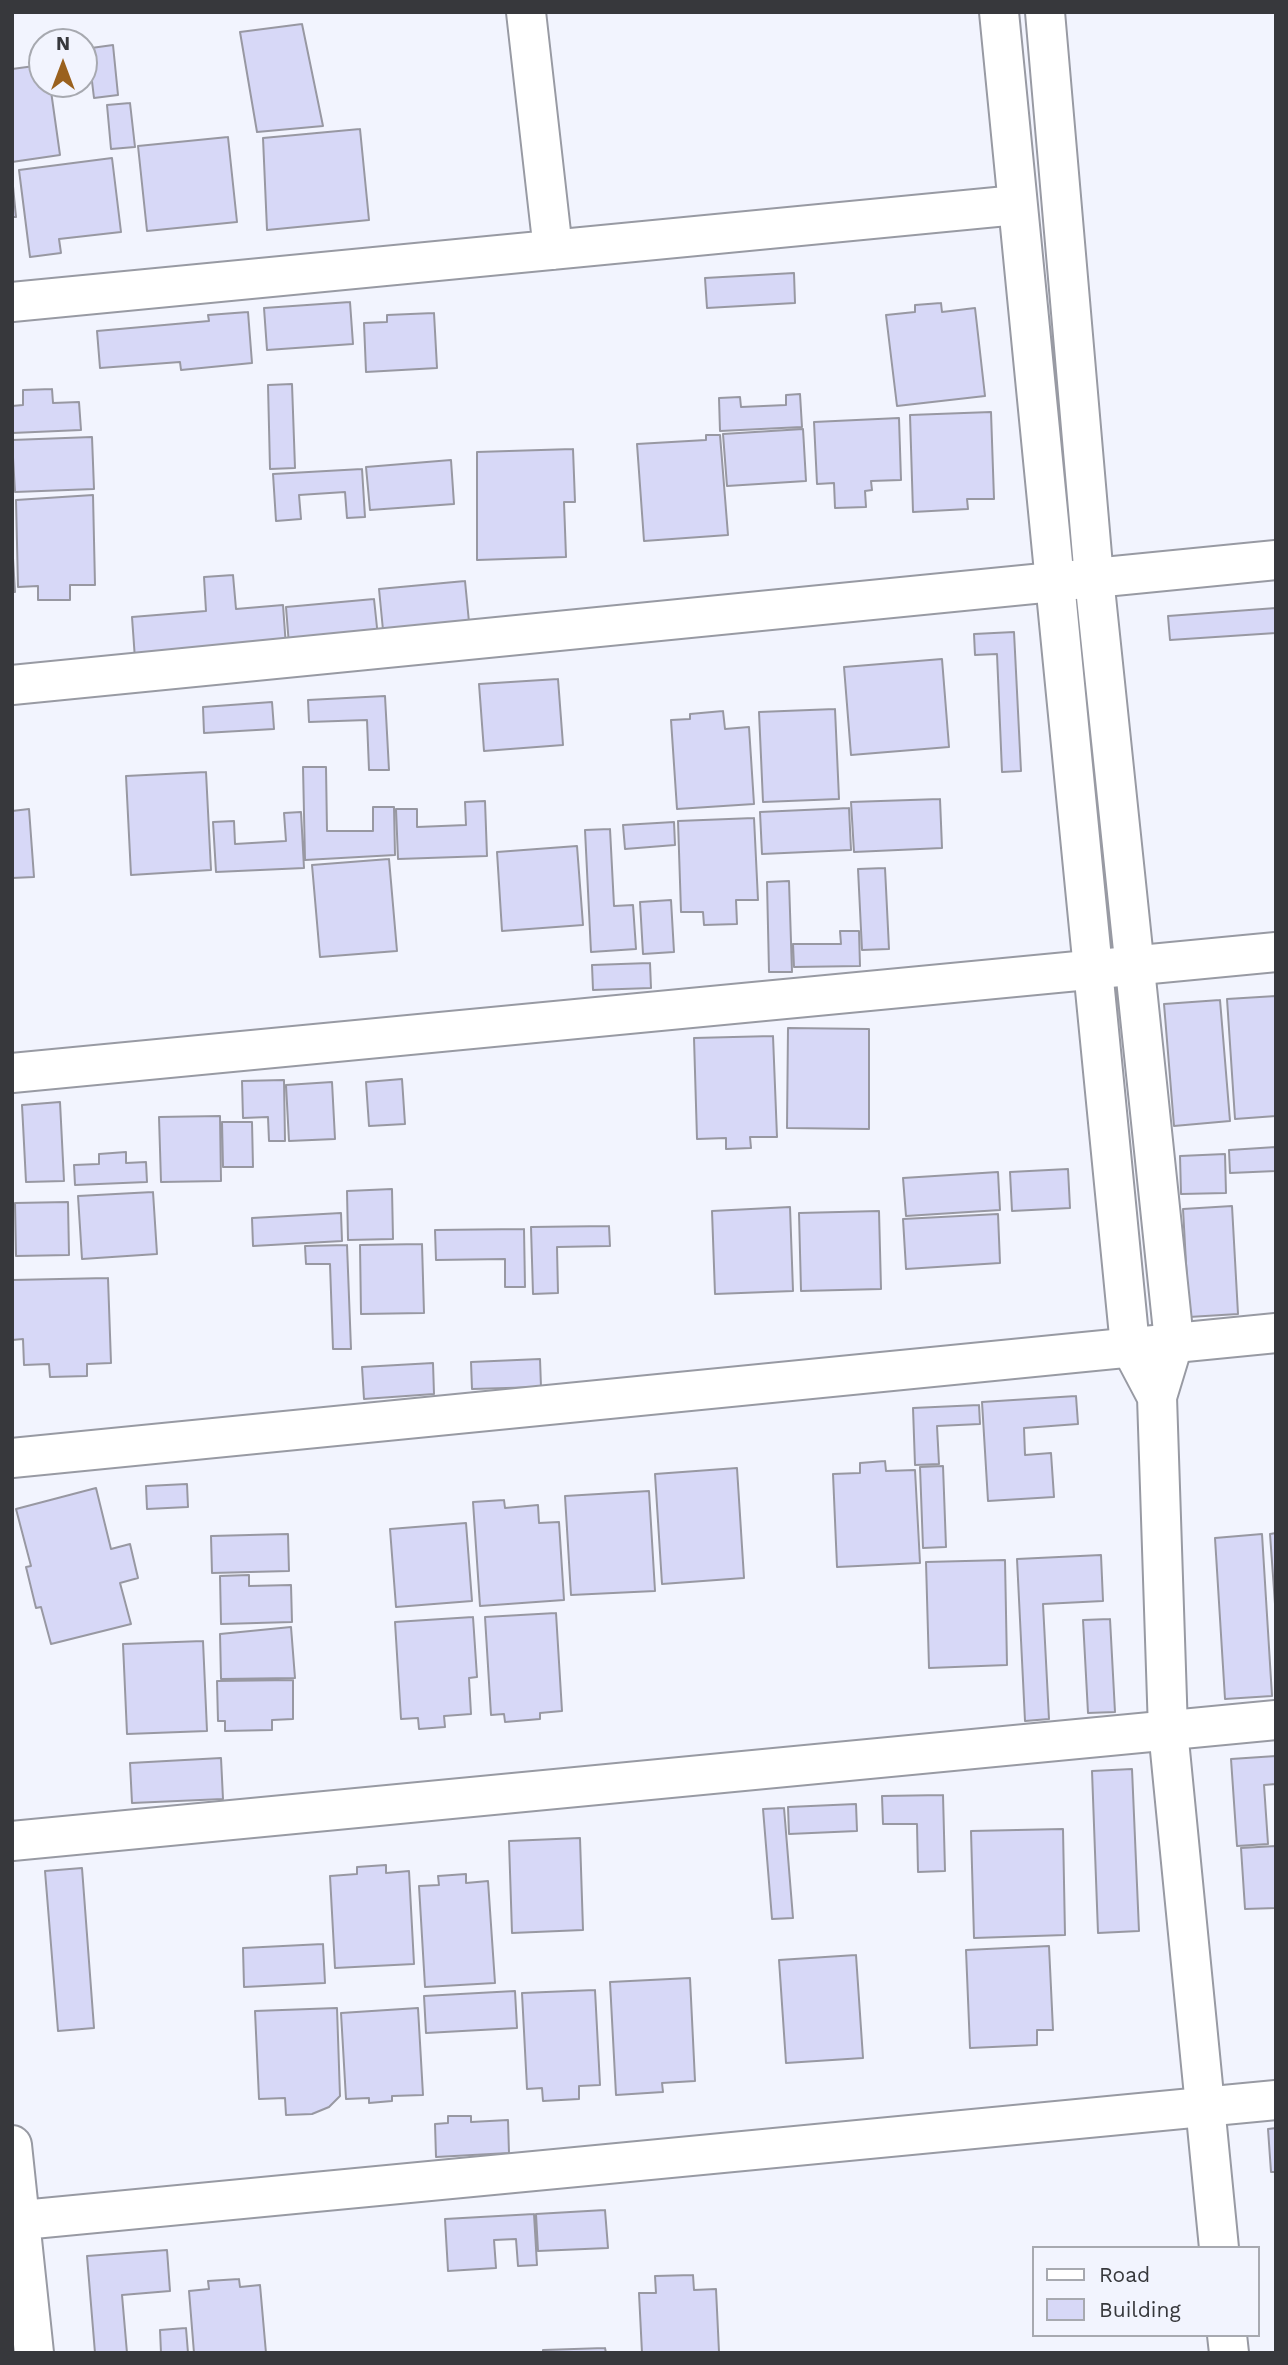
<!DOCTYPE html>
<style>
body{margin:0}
#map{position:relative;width:1288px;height:2365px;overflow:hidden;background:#f2f4fe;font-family:"Work Sans",sans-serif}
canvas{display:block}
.frame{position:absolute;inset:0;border:14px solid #37383c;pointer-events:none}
.legend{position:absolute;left:1032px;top:2246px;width:228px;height:91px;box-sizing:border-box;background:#f2f4fe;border:2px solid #a7a9b0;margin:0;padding:9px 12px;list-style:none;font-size:21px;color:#37383c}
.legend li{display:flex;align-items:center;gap:14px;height:35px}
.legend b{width:35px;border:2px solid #a7a9b0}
.north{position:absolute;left:28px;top:28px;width:70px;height:70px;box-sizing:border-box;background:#f2f4fe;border:2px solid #a7a9b0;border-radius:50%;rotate:0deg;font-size:19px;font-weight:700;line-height:28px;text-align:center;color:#37383c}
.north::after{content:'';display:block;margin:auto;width:24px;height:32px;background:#9a611e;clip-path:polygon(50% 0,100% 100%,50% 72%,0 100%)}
</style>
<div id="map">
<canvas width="1288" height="2365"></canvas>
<div class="frame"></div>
<ul class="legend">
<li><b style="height:9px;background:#fff"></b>Road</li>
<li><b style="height:19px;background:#d7d8f7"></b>Building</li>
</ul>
<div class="north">N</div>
</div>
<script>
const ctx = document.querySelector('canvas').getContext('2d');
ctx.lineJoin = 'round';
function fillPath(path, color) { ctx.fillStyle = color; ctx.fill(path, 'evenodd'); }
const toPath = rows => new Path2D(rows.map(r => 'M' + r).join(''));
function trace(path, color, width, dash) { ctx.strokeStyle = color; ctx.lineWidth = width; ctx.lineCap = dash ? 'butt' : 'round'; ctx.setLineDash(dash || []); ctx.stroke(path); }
const building = toPath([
 [302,24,323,126,257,132,240,32,302,24],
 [113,45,118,95,94,98,91,73,84,74,84,49,113,45],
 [42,65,42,84,50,84,60,155,12,162,12,69,42,65],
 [130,103,135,147,111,149,107,105,130,103],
 [360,129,369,220,267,230,263,138,360,129],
 [228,137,237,222,147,231,138,146,228,137],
 [112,158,121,232,59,239,61,253,30,257,19,170,112,158],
 [12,176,16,217,12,217,12,176],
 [794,273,795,303,707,308,705,278,794,273],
 [350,302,353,344,267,350,264,308,350,302],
 [941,303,942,312,975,308,985,396,897,406,886,315,915,312,915,305,941,303],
 [248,312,252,363,181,370,180,362,100,368,97,331,209,321,208,315,248,312],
 [434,313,437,368,366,372,364,323,387,322,387,315,434,313],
 [292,384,295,468,270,469,268,385,292,384],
 [52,389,53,403,79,402,81,430,12,433,12,406,23,405,23,390,52,389],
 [800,394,802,427,720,431,719,398,740,397,741,407,786,405,786,395,800,394],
 [991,412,994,499,967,499,968,509,913,512,910,415,991,412],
 [899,418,901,480,871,481,872,490,865,491,866,507,835,508,834,483,817,484,814,422,899,418],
 [803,429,806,481,727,486,723,434,803,429],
 [706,435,720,435,728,535,644,541,637,444,706,440,706,435],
 [92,437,94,489,15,492,12,440,92,437],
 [573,449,575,502,564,502,566,557,477,560,477,452,573,449],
 [451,460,454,504,370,510,366,467,451,460],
 [362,469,365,517,347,518,345,492,299,495,301,519,276,521,273,474,362,469],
 [93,495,95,585,70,585,70,600,38,600,38,586,18,587,16,500,93,495],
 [12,541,15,592,12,592,12,541],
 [233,575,236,609,283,605,286,647,135,659,132,617,206,611,204,577,233,575],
 [465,581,469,622,383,630,379,589,465,581],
 [374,599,378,637,289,645,286,607,374,599],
 [1276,608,1276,633,1170,640,1168,616,1276,608],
 [1014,632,1021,771,1002,772,997,654,975,655,974,634,1014,632],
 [942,659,949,747,851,755,844,667,942,659],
 [558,679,563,745,484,751,479,684,558,679],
 [385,696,389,770,369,770,367,720,309,722,308,700,385,696],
 [272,702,274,729,204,733,203,707,272,702],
 [835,709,839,799,763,802,759,712,835,709],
 [723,711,725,729,749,727,754,804,677,809,671,720,690,719,690,714,723,711],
 [303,767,326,767,327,831,373,831,373,807,394,807,395,855,305,860,303,767],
 [206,772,211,870,131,875,126,776,206,772],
 [940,799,942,848,854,852,851,802,940,799],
 [485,801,487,856,398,859,396,809,417,809,417,827,466,825,465,802,485,801],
 [849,808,851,850,762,854,760,812,849,808],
 [29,809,34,877,12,878,12,811,29,809],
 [301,812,304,868,216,872,213,822,234,821,235,844,286,841,284,813,301,812],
 [754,818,758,900,736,900,737,924,704,925,703,912,681,912,678,821,754,818],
 [674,822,675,845,625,849,623,825,674,822],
 [610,829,614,906,633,905,636,949,591,952,585,830,610,829],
 [577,846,583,925,502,931,497,852,577,846],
 [389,859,397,951,320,957,312,865,389,859],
 [885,868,889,949,862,950,858,869,885,868],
 [789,881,792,972,769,972,767,882,789,881],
 [671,900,674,952,643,954,640,902,671,900],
 [840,931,859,931,860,966,794,967,793,944,841,944,840,931],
 [650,963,651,988,593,990,592,965,650,963],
 [1276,996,1276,1116,1235,1119,1227,999,1276,996],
 [1220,1000,1230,1121,1174,1126,1164,1004,1220,1000],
 [788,1028,869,1029,869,1129,787,1128,788,1028],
 [773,1036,777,1137,750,1137,751,1148,726,1149,726,1138,697,1139,694,1038,773,1036],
 [402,1079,405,1124,369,1126,366,1082,402,1079],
 [284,1080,285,1141,269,1141,268,1117,243,1118,242,1081,284,1080],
 [332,1082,335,1139,289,1141,286,1085,332,1082],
 [60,1102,64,1181,26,1182,22,1105,60,1102],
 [220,1116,221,1181,161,1182,159,1117,220,1116],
 [222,1122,252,1122,253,1167,223,1167,222,1122],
 [1276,1147,1276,1171,1230,1173,1229,1150,1276,1147],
 [126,1152,126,1163,146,1162,147,1182,75,1185,74,1165,99,1164,99,1154,126,1152],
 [1225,1154,1226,1193,1181,1194,1180,1156,1225,1154],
 [1068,1169,1070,1208,1012,1211,1010,1172,1068,1169],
 [998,1172,1000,1210,906,1216,903,1178,998,1172],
 [392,1189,393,1239,348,1240,347,1191,392,1189],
 [153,1192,157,1254,82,1259,78,1196,153,1192],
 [68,1202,69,1255,16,1256,15,1203,68,1202],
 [1232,1206,1238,1314,1189,1317,1183,1209,1232,1206],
 [790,1207,793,1291,715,1294,712,1211,790,1207],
 [879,1211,881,1289,801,1291,799,1213,879,1211],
 [341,1213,342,1241,253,1246,252,1218,341,1213],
 [998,1214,1000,1263,906,1269,903,1219,998,1214],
 [609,1226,610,1246,557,1247,558,1293,533,1294,531,1227,609,1226],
 [524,1229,525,1287,505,1287,505,1259,436,1260,435,1230,524,1229],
 [422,1244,424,1313,361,1314,360,1245,422,1244],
 [347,1245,351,1349,333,1349,330,1264,306,1264,305,1246,347,1245],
 [108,1278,111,1363,87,1364,87,1376,50,1377,49,1364,24,1365,23,1339,12,1340,12,1280,108,1278],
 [540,1359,541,1387,472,1389,471,1362,540,1359],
 [433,1363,434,1394,364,1399,362,1367,433,1363],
 [1076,1396,1078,1424,1024,1428,1025,1455,1051,1453,1054,1497,988,1501,982,1402,1076,1396],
 [979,1405,980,1424,937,1426,939,1464,915,1465,913,1408,979,1405],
 [885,1461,886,1471,915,1470,920,1563,837,1567,833,1474,860,1473,860,1463,885,1461],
 [943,1466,946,1547,923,1548,920,1467,943,1466],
 [737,1468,744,1578,662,1584,655,1474,737,1468],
 [187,1484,188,1507,147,1509,146,1486,187,1484],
 [96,1488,111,1549,130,1544,138,1578,120,1583,131,1624,51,1644,41,1607,36,1608,26,1567,31,1566,16,1509,96,1488],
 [649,1491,655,1591,571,1595,565,1496,649,1491],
 [504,1500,505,1508,538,1505,539,1523,559,1522,564,1600,480,1606,473,1502,504,1500],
 [466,1523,472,1601,396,1607,390,1529,466,1523],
 [1276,1533,1276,1618,1270,1534,1276,1533],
 [288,1534,289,1571,212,1573,211,1536,288,1534],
 [1262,1534,1272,1696,1225,1699,1215,1538,1262,1534],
 [1101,1555,1103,1601,1043,1604,1049,1719,1025,1721,1017,1559,1101,1555],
 [1005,1560,1007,1665,929,1668,926,1562,1005,1560],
 [249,1575,249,1586,291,1585,292,1622,221,1624,220,1576,249,1575],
 [556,1613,562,1711,540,1713,540,1719,505,1722,504,1714,491,1715,485,1617,556,1613],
 [473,1617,477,1677,469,1678,471,1714,444,1716,445,1727,419,1729,418,1718,401,1719,395,1622,473,1617],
 [1110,1619,1115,1712,1088,1713,1083,1620,1110,1619],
 [291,1627,295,1678,221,1679,220,1634,291,1627],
 [203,1641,207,1731,127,1734,123,1644,203,1641],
 [293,1680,293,1719,272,1720,272,1730,225,1731,225,1721,218,1721,217,1681,293,1680],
 [1276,1756,1276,1784,1264,1785,1268,1844,1237,1846,1231,1759,1276,1756],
 [221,1758,223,1799,132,1803,130,1763,221,1758],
 [1132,1769,1139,1931,1098,1933,1092,1771,1132,1769],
 [943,1795,945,1871,918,1872,917,1824,883,1824,882,1796,943,1795],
 [856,1804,857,1831,789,1834,788,1807,856,1804],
 [784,1808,793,1918,772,1919,763,1809,784,1808],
 [1063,1829,1065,1935,974,1938,971,1831,1063,1829],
 [580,1838,583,1930,512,1933,509,1841,580,1838],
 [1276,1846,1276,1908,1245,1909,1241,1848,1276,1846],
 [386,1865,386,1873,409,1871,414,1964,335,1968,330,1876,357,1874,357,1867,386,1865],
 [82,1868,94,2028,58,2031,45,1871,82,1868],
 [466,1874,466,1883,488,1881,495,1983,425,1987,419,1886,439,1885,438,1876,466,1874],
 [323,1944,325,1983,244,1987,243,1948,323,1944],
 [1049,1946,1053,2030,1037,2030,1037,2045,970,2048,966,1950,1049,1946],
 [856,1955,863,2058,786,2063,779,1960,856,1955],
 [690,1978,695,2081,662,2083,663,2092,616,2095,610,1982,690,1978],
 [595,1990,600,2085,579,2086,579,2099,543,2101,542,2088,527,2089,522,1993,595,1990],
 [515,1991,517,2028,426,2033,424,1996,515,1991],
 [337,2008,340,2096,329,2107,312,2114,286,2115,285,2098,259,2099,255,2011,337,2008],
 [418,2008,423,2095,392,2096,392,2101,369,2103,369,2098,346,2099,341,2013,418,2008],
 [448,2116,471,2116,471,2122,508,2120,509,2153,436,2157,435,2124,448,2123,448,2116],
 [1276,2128,1276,2172,1271,2172,1268,2129,1276,2128],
 [605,2210,608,2248,538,2251,536,2214,605,2210],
 [534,2214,537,2265,518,2266,516,2239,494,2240,496,2268,448,2271,445,2219,534,2214],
 [167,2250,170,2291,122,2295,127,2353,95,2353,87,2256,167,2250],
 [693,2275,694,2290,716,2289,719,2352,642,2353,639,2293,656,2293,655,2276,693,2275],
 [239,2279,240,2287,260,2285,266,2353,194,2353,189,2291,209,2289,208,2281,239,2279],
 [186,2328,188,2353,161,2353,160,2330,186,2328],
 [605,2348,606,2353,543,2353,543,2350,605,2348]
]);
const minor = toPath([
 [526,12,553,250],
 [12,302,1017,205],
 [12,685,1276,560],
 [12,1073,1276,952],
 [12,1458,1276,1333],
 [12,1841,1276,1720],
 [12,2145,34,2353],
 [12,2221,1276,2100]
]);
const major = toPath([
 [999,12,1130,1346,1157,1397],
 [1045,12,1094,578,1174,1341,1157,1397,1168,1730,1219,2248],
 [1227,2335,1229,2353]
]);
fillPath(building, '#d7d8f7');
trace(building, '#9898a2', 2);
trace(minor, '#989aa3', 42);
trace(major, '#989aa3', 42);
trace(minor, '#fff', 38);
trace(major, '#fff', 38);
</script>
